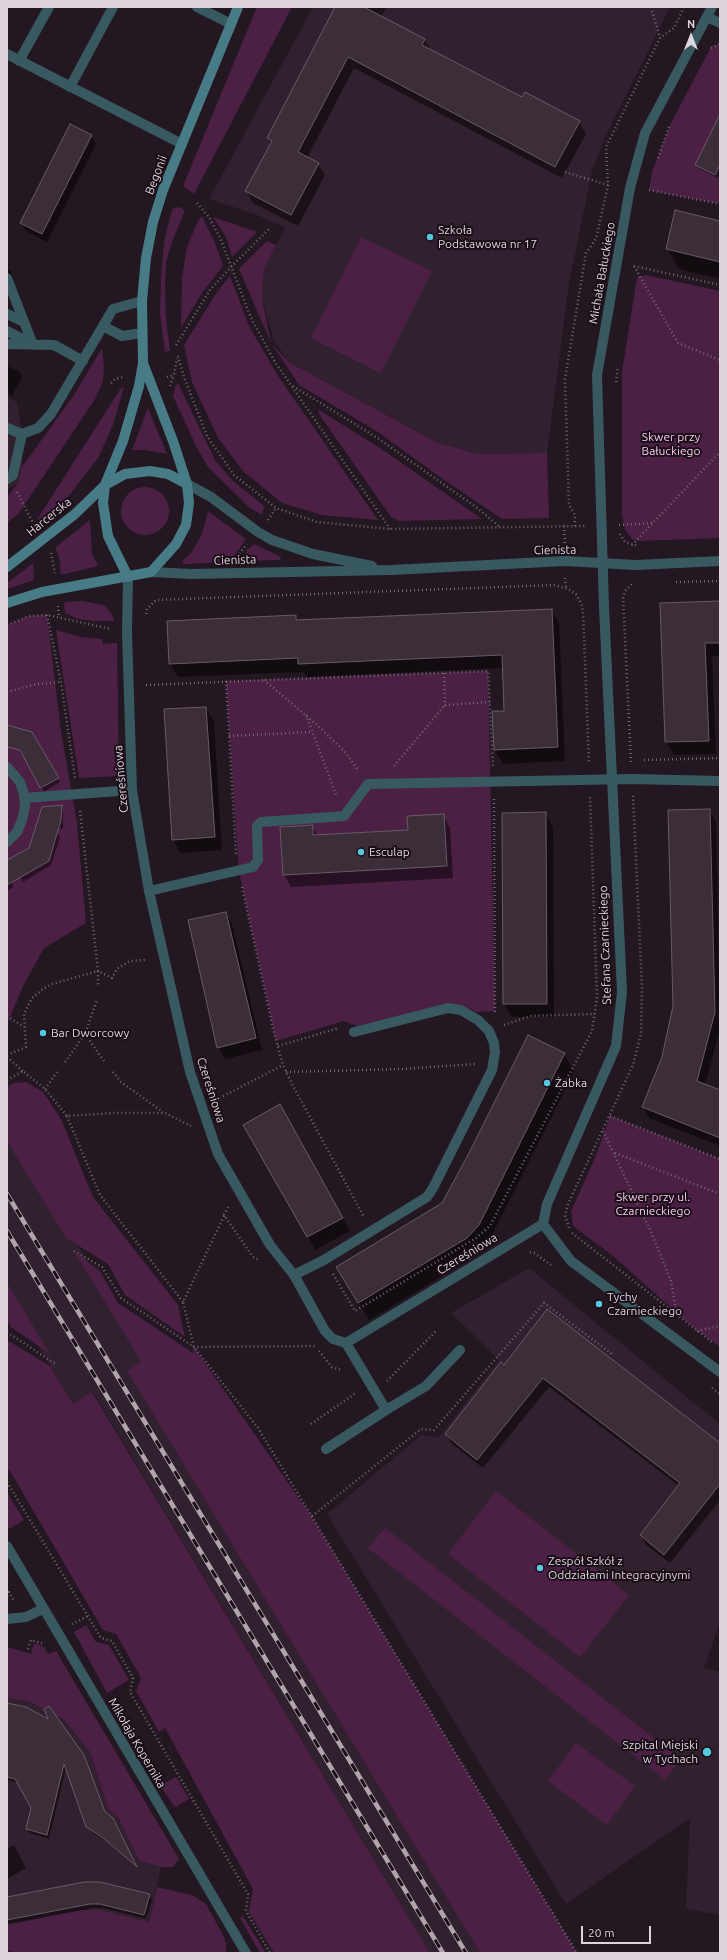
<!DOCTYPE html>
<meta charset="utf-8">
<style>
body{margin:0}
#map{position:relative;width:727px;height:1960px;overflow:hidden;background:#231721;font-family:Ubuntu,sans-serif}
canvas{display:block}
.frame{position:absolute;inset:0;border:8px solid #ded5dc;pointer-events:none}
.north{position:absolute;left:671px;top:16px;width:40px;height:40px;-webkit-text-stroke:3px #1a0e18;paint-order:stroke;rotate:0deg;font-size:11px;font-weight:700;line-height:16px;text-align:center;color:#ded5dc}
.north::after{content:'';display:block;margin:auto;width:14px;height:18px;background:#ded5dc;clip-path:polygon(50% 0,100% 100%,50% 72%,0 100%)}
.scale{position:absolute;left:581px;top:1926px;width:70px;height:18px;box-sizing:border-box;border:2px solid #ded5dc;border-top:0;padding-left:5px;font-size:12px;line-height:14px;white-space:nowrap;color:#ded5dc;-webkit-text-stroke:3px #1a0e18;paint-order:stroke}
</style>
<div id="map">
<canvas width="727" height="1960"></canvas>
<div class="frame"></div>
<div class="north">N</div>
<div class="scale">20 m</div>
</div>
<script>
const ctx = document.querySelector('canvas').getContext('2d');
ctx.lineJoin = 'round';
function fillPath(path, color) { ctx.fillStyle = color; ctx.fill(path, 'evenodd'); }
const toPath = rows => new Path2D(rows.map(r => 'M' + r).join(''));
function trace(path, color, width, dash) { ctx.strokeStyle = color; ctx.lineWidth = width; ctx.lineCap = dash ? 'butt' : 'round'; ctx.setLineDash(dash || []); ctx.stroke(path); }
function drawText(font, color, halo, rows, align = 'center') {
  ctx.font = font + ' Ubuntu,sans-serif'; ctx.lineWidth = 4; ctx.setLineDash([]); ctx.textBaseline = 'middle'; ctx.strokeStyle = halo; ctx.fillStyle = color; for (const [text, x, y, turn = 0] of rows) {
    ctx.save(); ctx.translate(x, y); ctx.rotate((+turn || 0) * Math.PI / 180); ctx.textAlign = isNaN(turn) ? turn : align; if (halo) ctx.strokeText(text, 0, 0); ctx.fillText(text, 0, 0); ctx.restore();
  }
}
const built = toPath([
 [313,7,670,7,605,138,592,171,569,283,547,453,479,454,438,443,289,362,274,341,262,298,264,269,285,228,257,215,209,199],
 [7,397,17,402,22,434,22,467,18,483,7,490],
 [7,1129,146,1358,127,1371,480,1953,430,1953,93,1392,73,1404,7,1294],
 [529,1268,720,1424,720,1622,704,1668,720,1672,720,1915,686,1909,690,1818,566,1904,327,1514,421,1435,438,1438,499,1360,451,1313],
 [7,1698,28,1701,64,1720,90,1752,108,1809,118,1817,139,1861,161,1867,149,1922,96,1909,81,1910,7,1925]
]);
const green = toPath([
 [257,7,292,7,194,194,183,186],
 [720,44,720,204,649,190,652,172,671,123,711,47],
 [179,207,185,210,172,242,166,262,165,286,166,319,170,351,165,352,160,314,161,278,164,242,172,209],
 [202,216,215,243,223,266,202,293,181,328,182,278,187,247,197,223],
 [213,217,257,232,232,257,226,237],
 [361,237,432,271,381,373,311,338],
 [267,241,276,245,264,269,262,298,271,343,289,362,438,443,479,454,547,453,549,518,502,519,437,475,378,432,299,385,271,343,239,269],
 [646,275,720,291,720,538,638,541,632,539,625,530,622,515,622,372,637,277],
 [230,276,249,326,278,376,378,520,322,515,282,503,243,471,218,438,192,382,184,345,217,292],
 [102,348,104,367,103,381,95,399,29,498,17,515,7,523,7,497,18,483,22,467,74,395],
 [178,383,215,460,232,480,264,506,262,515,250,508,208,467,196,446,173,396,175,387],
 [124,387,113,425,98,458,67,498,52,514,39,524,38,518,121,388],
 [148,408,167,454,145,450,132,450],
 [319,410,380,448,482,519,399,521,391,517,319,414],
 '121 511a24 24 0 1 1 48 0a24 24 0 1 1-48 0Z',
 [208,511,246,539,230,562,184,564,182,561,191,553,202,534],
 [90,520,92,554,98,566,61,575,59,556,55,548],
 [254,544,281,557,280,560,243,561,247,550],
 [33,563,34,580,7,589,7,583],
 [82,601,104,605,112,614,114,621,93,621,78,619,65,613,64,602],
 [47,615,61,731,77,823,86,923,44,948,23,986,7,1025,7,625,29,616],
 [56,630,81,637,102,639,103,644,117,643,119,776,79,778],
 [488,671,495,1011,476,1012,465,1006,450,1003,357,1026,344,1021,276,1041,239,871,226,681],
 [26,1082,43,1092,61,1119,93,1197,178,1305,185,1337,125,1295,108,1264,66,1238,7,1141,7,1087,14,1083],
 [610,1116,720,1159,720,1347,687,1322,613,1256,573,1226,571,1211,595,1158],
 [74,1251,100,1271,118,1303,193,1353,194,1347,312,1517,577,1953,480,1953,127,1371,141,1361],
 [7,1283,50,1354,11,1327,7,1321],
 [7,1340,50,1366,73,1404,92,1392,430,1953,274,1953,249,1912,253,1889,165,1728,159,1732,136,1691,141,1678,116,1634,103,1630,10,1471,7,1470],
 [496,1491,629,1595,580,1657,448,1554],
 [7,1492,24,1520,9,1529,7,1527],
 [385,1528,681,1759,665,1780,368,1548],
 [86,1625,96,1642,109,1645,129,1680,107,1693,74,1632],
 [34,1643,44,1647,48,1654,56,1651,179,1859,173,1867,161,1867,139,1861,118,1817,108,1809,90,1752,64,1720,28,1701,7,1698,7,1647,31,1654],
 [576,1743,635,1786,607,1825,548,1781],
 [176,1777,189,1799,176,1807,173,1805,162,1788,162,1785],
 [157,1887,192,1895,206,1904,223,1935,226,1943,226,1953,22,1953,7,1951,7,1925,81,1910,96,1909,149,1922],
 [243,1916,266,1953,260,1953,240,1918]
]);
const shadow = toPath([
 [336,7,387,7,381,17,424,39,431,50,523,98,579,122,586,134,562,178,354,68,307,158,318,164,325,175,298,226,253,203,246,191,272,145,268,138],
 [720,116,720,173,718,178,699,169,696,165],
 [91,136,96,144,47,242,26,231,21,223],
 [720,222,720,279,679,269,667,248],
 [7,269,11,271,12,276,7,276],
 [7,366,20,372,22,377,12,396,7,393],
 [720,602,720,656,712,656,716,754,674,755,666,742,661,604],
 [551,610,559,623,565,761,503,764,495,750,493,712,505,712,503,668,307,677,304,672,178,677,170,664,296,616,298,621],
 [206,708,214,722,222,850,180,853,173,839],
 [9,727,32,733,60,782,44,792],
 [61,806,63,811,63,828,39,831],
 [709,810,716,822,720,1029,705,1085,720,1091,720,1146,649,1118,643,1107,663,1057,674,1007],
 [545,813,553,827,554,1017,512,1017,504,1004],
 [443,815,450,828,453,878,291,887,284,875,312,826,318,836,409,831],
 [57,833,60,837,51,865,23,882,21,878,30,848],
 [7,861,10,865,13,887,7,891],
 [226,913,232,924,262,1050,225,1059,218,1047],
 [564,1054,574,1072,488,1243,477,1255,369,1320,348,1285,443,1204],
 [287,1119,350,1231,315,1250,245,1125],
 [547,1310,720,1444,720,1500,670,1563,646,1545,641,1536,679,1486,549,1387,483,1468,452,1444,446,1434,504,1366],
 [7,1704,84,1756,105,1814,115,1823,137,1868,106,1841,90,1831,66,1768,49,1839,30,1833,27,1829,32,1808,19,1783,7,1780],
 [14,1845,26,1868,7,1879,7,1849],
 [149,1895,152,1900,146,1919,103,1908,93,1908,7,1924,7,1898]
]);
const building = toPath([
 [335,7,364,7,425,39,422,45,522,97,525,92,580,121,555,167,348,57,298,152,319,163,291,215,245,191,272,141,267,138,335,7],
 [720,114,720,165,715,175,695,165,720,114],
 [70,124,92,135,42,234,20,223,70,124],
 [675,210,720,221,720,262,666,249,675,210],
 [720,601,720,643,705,643,709,741,665,742,660,603,720,601],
 [552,609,558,747,494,750,492,711,504,711,502,655,298,664,298,658,169,664,167,621,296,615,296,620,552,609],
 [206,707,215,837,172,840,164,709,206,707],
 [7,725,32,732,59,778,40,788,20,750,7,747,7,725],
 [62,805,61,820,49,861,7,885,7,860,29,848,42,807,62,805],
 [710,809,715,1012,697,1081,720,1090,720,1138,642,1107,662,1057,673,1006,668,810,710,809],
 [546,812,547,1004,503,1004,502,813,546,812],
 [444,814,447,866,283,875,280,827,313,825,313,835,408,830,407,816,444,814],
 [226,912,256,1038,217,1048,188,920,226,912],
 [528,1035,565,1053,479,1225,467,1238,358,1303,336,1267,442,1203,469,1153,528,1035],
 [280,1104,343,1218,307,1237,243,1125,280,1104],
 [547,1309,720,1443,720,1484,664,1555,640,1535,680,1483,543,1378,477,1460,445,1434,501,1362,504,1365,547,1309],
 [7,1703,26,1707,48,1719,44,1709,49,1706,84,1755,105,1812,113,1818,137,1867,102,1837,86,1827,64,1764,47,1835,26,1829,31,1808,15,1779,7,1777,7,1703],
 [84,1882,100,1882,150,1894,144,1915,100,1904,90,1904,7,1920,7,1897,84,1882]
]);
const path = toPath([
 [651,7,660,38],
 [711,48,720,44],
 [658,158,669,127],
 [565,172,608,185],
 [649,190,720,204],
 [197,203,209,217,221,240,251,318,275,362,390,529],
 [634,266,678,343,720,360],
 [634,266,720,285],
 [176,345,210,290,231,267,270,228],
 [178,356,184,377,207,436,234,475,276,508,317,522,390,529,585,526],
 [167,377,174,375,177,358],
 [616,382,618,367],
 [111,383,115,379,124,377],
 [170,386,174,375],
 [293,386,379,439,476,507,500,527],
 [17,492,34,525],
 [268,520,276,508],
 [619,525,653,523],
 [564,526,565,545],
 [575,526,575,515,569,505,565,379,586,253,596,239,608,185,606,147,660,38,674,28,684,7],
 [620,534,625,542,638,546],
 [632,545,720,452],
 [51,553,55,573],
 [237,557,247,544],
 [565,578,566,588],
 [676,582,720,581],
 [58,606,59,618],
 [146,614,147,609,156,600,554,585,568,589,576,594,581,603,583,611,589,763],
 [47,615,61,682,75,778],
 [7,625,29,616,47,615,111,629],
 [444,673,445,705,490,702],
 [264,680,316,724,345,752,358,770],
 [226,681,236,854],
 [146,685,488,671,493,766],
 [7,692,37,684,61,682],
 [306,715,337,797],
 [229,736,312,732],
 [644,760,720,758],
 [631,762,623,596,626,590,633,583],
 [394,766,445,705],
 [494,799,495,1012],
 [80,811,98,971,112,978,117,969,130,961,145,960,146,961],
 [242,887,274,1033,283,1065,292,1084,364,1217],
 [7,1016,24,1027],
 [504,1025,530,1016,595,1014],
 [85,1034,104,1061],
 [278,1046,339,1028],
 [7,1055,26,1047,24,1014,32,998,43,989,52,984,98,971,98,986],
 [7,1057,23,1071],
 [65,1062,85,1034,97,1000],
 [113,1072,121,1082,163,1112],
 [286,1072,402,1069,476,1064],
 [7,1080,23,1071,45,1089,67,1116,112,1113,165,1113,191,1126],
 [45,1089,57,1072],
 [216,1100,283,1065],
 [67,1116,100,1195,183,1302],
 [610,1116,720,1159],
 [603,1131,652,1234,671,1281,677,1315],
 [615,1153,720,1194],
 [228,1207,224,1215,253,1257,259,1260],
 [224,1216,183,1302,194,1347,258,1428,577,1953],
 [569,1228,565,1215,568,1204,633,1065,641,1034,642,988,633,795],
 [572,1233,712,1342],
 [74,1251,102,1267,121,1298,194,1347,317,1346],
 [530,1252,534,1253,551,1265],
 [333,1274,355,1311,476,1238,490,1226,592,1031,597,997,590,796],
 [697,1331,720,1326],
 [7,1332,57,1365],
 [319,1351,332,1367,342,1370],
 [387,1381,436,1331],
 [712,1388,720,1394],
 [311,1424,356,1393],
 [7,1482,101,1638,112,1641,133,1678,130,1692,248,1894,246,1911,270,1953],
 [312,1516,421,1429,434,1430,544,1303,612,1354],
 [7,1596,9,1592,14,1601],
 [72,1624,88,1616],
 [28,1649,31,1640,44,1644]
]);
const lane = toPath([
 [7,54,182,144],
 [19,61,49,7],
 [70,87,113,7],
 [7,278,33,345],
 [7,314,24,322],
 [103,326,122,336,142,333],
 [7,331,30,343],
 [7,344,54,345,83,361],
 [7,428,22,434,38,428,51,414,113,309,142,301],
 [7,479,13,475,22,434],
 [7,767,20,782,24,794,25,807,22,820,17,832,7,842],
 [24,798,132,790],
 [149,891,253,867,258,860,257,826,261,822,344,816,368,784,632,779,720,781],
 [294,1275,324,1260,427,1197,433,1188,492,1070,495,1052,494,1043,489,1031,478,1020,461,1010,448,1008,354,1032],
 [346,1343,386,1410,426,1386,460,1350],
 [326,1449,386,1410],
 [7,1619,26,1617,43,1609]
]);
const street = toPath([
 [197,7,231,24],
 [712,7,645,133,630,188,597,375,604,607,622,992,616,1046,547,1204,543,1224,571,1261,720,1372],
 [707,17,720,23],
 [187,484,211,497,258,532,272,540,313,554,372,566],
 [151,572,191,574,391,570,565,561,636,565,720,561],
 [128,577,127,633,132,790,149,891,190,1072,218,1154,270,1245,294,1275,325,1331,333,1339,346,1343,543,1224],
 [7,1546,246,1953]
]);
const secondary = toPath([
 [7,567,75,514,105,485,125,474,150,471,168,474,187,484],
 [128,577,108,536,103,503,105,485,123,441,139,386,143,363,142,301,146,258,153,222,163,190,238,7],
 [7,603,42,592,151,572,176,544,186,525,189,503,187,484,173,441,143,363]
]);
const rail = toPath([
 [7,1194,466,1953],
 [7,1231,443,1953]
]);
const markers = [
 [430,237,4,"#56c9e0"],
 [361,852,4,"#56c9e0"],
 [43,1033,4,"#56c9e0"],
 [547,1083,4,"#56c9e0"],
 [599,1304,4,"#56c9e0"],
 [540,1568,4,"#56c9e0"],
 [707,1752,5,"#56c9e0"]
];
const streetNames = [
 ["Begonii",156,175,-69],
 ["Michała Bałuckiego",602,273,-80],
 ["Harcerska",49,517,-39],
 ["Cienista",555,550,-1],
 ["Cienista",235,560,-2],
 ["Czereśniowa",121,779,-95],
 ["Stefana Czarnieckiego",605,945,-92],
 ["Czereśniowa",211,1090,72],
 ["Czereśniowa",467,1254,-31],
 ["Mikołaja Kopernika",137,1743,60]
];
const poiNames = [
 ["Szkoła",438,230],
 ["Podstawowa nr 17",438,244],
 ["Esculap",369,852],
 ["Bar Dworcowy",51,1033],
 ["Żabka",555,1083],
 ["Tychy",607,1297],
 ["Czarnieckiego",607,1311],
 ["Zespół Szkół z",548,1561],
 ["Oddziałami Integracyjnymi",548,1575],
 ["Szpital Miejski",698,1745,"right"],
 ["w Tychach",698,1759,"right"]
];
const parkNames = [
 ["Skwer przy",671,437],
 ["Bałuckiego",671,451],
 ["Skwer przy ul.",653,1197],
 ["Czarnieckiego",653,1211]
];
fillPath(built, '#31202e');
fillPath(green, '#4b2044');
fillPath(shadow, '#0007');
fillPath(building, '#3b2e38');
trace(building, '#695a66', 1);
trace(path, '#726770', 2.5, [1, 3]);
trace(lane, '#395960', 10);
trace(street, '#395960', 10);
trace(secondary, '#477c87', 10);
trace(rail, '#afa6ad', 4.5);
trace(rail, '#1a0e18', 3, [9]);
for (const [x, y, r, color] of markers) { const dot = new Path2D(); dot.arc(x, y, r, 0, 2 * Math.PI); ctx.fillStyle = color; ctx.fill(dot); trace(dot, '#1a0e18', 1.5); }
drawText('12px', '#ded5dc', '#1a0e18', streetNames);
drawText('12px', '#ded5dc', '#1a0e18', poiNames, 'left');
drawText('12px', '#f7c9ed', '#1a0e18', parkNames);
</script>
